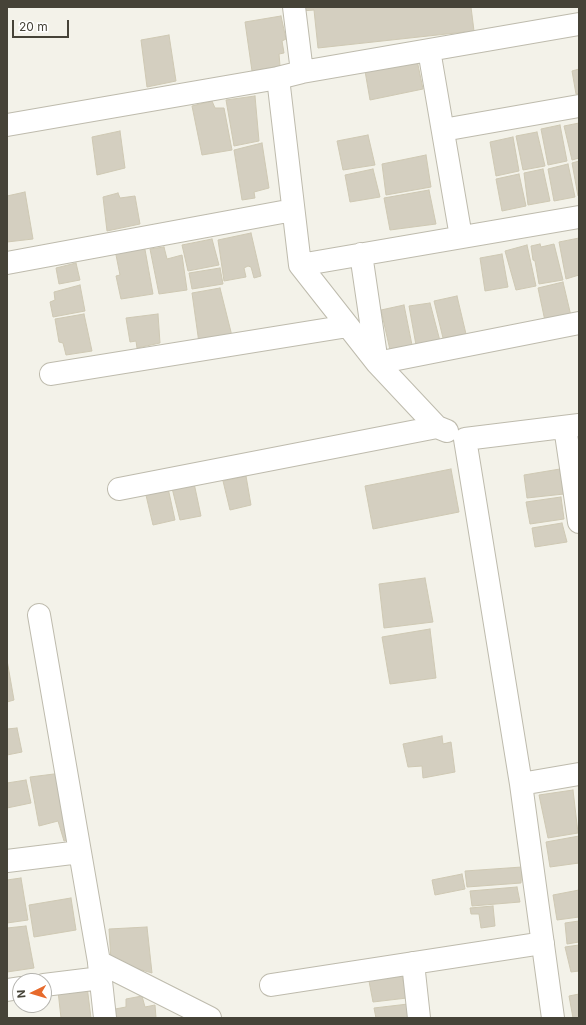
<!DOCTYPE html>
<style>
body{margin:0}
#map{position:relative;width:586px;height:1025px;overflow:hidden;background:#f3f2e9;font-family:Inter,sans-serif}
canvas{display:block}
.frame{position:absolute;inset:0;border:8px solid #464338;pointer-events:none}
.north{position:absolute;left:12px;top:973px;width:40px;height:40px;box-sizing:border-box;background:#fff;border:1px solid #b5b4af;border-radius:50%;rotate:265deg;font-size:11px;font-weight:700;line-height:16px;text-align:center;color:#464338}
.north::after{content:'';display:block;margin:auto;width:14px;height:18px;background:#e76a2c;clip-path:polygon(50% 0,100% 100%,50% 72%,0 100%)}
.scale{position:absolute;left:12px;top:20px;width:57px;height:18px;box-sizing:border-box;border:2px solid #464338;border-top:0;padding-left:5px;font-size:12px;line-height:14px;white-space:nowrap;color:#464338;-webkit-text-stroke:3px #fff;paint-order:stroke}
</style>
<div id="map">
<canvas width="586" height="1025"></canvas>
<div class="frame"></div>
<div class="north">N</div>
<div class="scale">20 m</div>
</div>
<script>
const ctx = document.querySelector('canvas').getContext('2d');
ctx.lineJoin = 'round';
function fillPath(path, color) { ctx.fillStyle = color; ctx.fill(path, 'evenodd'); }
const toPath = rows => new Path2D(rows.map(r => 'M' + r).join(''));
function trace(path, color, width, dash) { ctx.strokeStyle = color; ctx.lineWidth = width; ctx.lineCap = dash ? 'butt' : 'round'; ctx.setLineDash(dash || []); ctx.stroke(path); }
const building = toPath([
 [301,7,471,7,474,31,318,48,314,10,301,11,301,7],
 [281,16,286,39,282,41,284,53,279,54,280,66,252,71,245,22,281,16],
 [169,35,176,81,147,87,141,40,169,35],
 [417,60,423,89,370,100,365,71,417,60],
 [579,69,579,93,576,94,572,71,579,69],
 [255,96,259,141,234,146,226,100,255,96],
 [212,101,215,108,224,108,232,150,202,155,192,106,212,101],
 [579,123,579,158,572,160,564,126,579,123],
 [560,125,567,161,548,165,541,129,560,125],
 [120,131,125,168,97,175,92,137,120,131],
 [537,132,545,166,523,170,516,136,537,132],
 [368,135,375,165,343,170,337,141,368,135],
 [513,137,519,171,496,176,490,142,513,137],
 [262,143,269,188,254,192,255,198,242,200,234,150,262,143],
 [426,155,431,187,386,195,382,164,426,155],
 [579,161,579,196,578,196,572,163,579,161],
 [568,164,575,197,554,201,548,169,568,164],
 [373,169,380,197,350,202,345,175,373,169],
 [543,169,550,201,528,205,524,173,543,169],
 [519,174,526,206,502,211,496,179,519,174],
 [429,190,436,224,390,230,384,198,429,190],
 [25,192,33,239,7,242,7,196,25,192],
 [118,193,120,198,135,196,140,224,107,231,103,197,118,193],
 [251,233,261,276,254,278,251,267,248,266,244,268,246,277,224,281,218,240,251,233],
 [579,238,579,275,566,279,559,242,579,238],
 [212,239,219,265,188,271,182,245,212,239],
 [144,244,153,294,121,299,116,276,120,275,115,250,144,244],
 [540,244,541,247,554,244,563,280,539,284,535,261,533,260,531,246,540,244],
 [527,245,536,286,516,290,505,251,527,245],
 [164,247,167,259,182,255,187,290,159,294,150,249,164,247],
 [502,254,508,287,485,291,480,258,502,254],
 [76,263,80,280,59,284,56,268,76,263],
 [220,268,223,284,192,289,189,273,220,268],
 [563,282,571,316,545,321,538,288,563,282],
 [80,285,85,311,53,317,50,302,55,300,54,292,80,285],
 [220,288,232,336,199,343,192,293,220,288],
 [457,296,466,334,443,338,434,301,457,296],
 [430,303,440,341,416,345,409,306,430,303],
 [404,305,412,345,390,350,381,310,404,305],
 [84,314,92,351,66,355,63,343,59,342,55,319,84,314],
 [158,314,160,343,137,348,136,341,130,342,126,318,158,314],
 [451,469,459,512,373,529,365,486,451,469],
 [560,469,564,494,527,498,524,475,560,469],
 [246,476,251,505,230,510,223,481,246,476],
 [194,483,201,516,180,520,172,488,194,483],
 [168,488,175,520,153,525,145,491,168,488],
 [561,497,564,519,530,524,526,502,561,497],
 [562,523,567,542,535,547,532,528,562,523],
 [425,578,433,622,384,628,379,584,425,578],
 [430,629,436,678,390,684,382,637,430,629],
 [7,660,14,700,7,702,7,660],
 [17,728,22,752,7,755,7,729,17,728],
 [442,736,443,744,451,742,455,772,423,778,422,766,408,767,403,744,442,736],
 [62,773,74,839,64,841,58,821,39,826,30,777,62,773],
 [26,780,31,803,7,808,7,783,26,780],
 [573,790,578,833,548,838,539,795,573,790],
 [579,836,579,863,550,867,546,842,579,836],
 [522,867,521,883,467,887,465,871,522,867],
 [462,874,465,889,435,895,432,880,462,874],
 [21,878,28,920,7,923,7,880,21,878],
 [517,887,520,902,472,906,470,891,517,887],
 [579,890,579,917,557,920,553,895,579,890],
 [71,898,76,930,34,937,29,905,71,898],
 [493,906,495,926,481,928,479,914,471,914,470,908,493,906],
 [579,921,579,942,567,944,565,923,579,921],
 [26,926,34,968,7,972,7,928,26,926],
 [147,927,152,973,111,961,109,929,147,927],
 [579,945,579,971,571,972,565,947,579,945],
 [401,971,407,998,373,1002,368,976,401,971],
 [87,986,91,1018,61,1018,58,991,87,986],
 [579,994,579,1018,573,1018,569,996,579,994],
 [142,996,145,1007,155,1005,156,1018,117,1018,115,1009,126,1007,126,999,142,996],
 [408,1004,410,1018,376,1018,374,1008,408,1004]
]);
const minor = toPath([
 [294,7,302,72,278,78,300,265,579,217],
 [429,50,461,237],
 [302,72,579,24],
 [7,125,278,78],
 [443,130,579,106],
 [361,254,377,363,579,323],
 [7,263,293,210],
 [300,265,377,363,437,427,447,431],
 [51,374,348,326],
 [565,427,579,522],
 [119,489,437,427],
 [39,615,99,962,210,1018],
 [521,784,579,774],
 [7,861,80,852],
 [99,963,105,1018],
 [413,963,419,1018],
 [44,985,101,978],
 [271,985,543,943],
 [7,990,20,988],
 [553,1018,521,784,465,439,579,425]
]);
fillPath(building, '#d4cfc0');
trace(building, '#cec8b3', 1);
trace(minor, '#bebbad', 24);
trace(minor, '#fff', 22);
</script>
